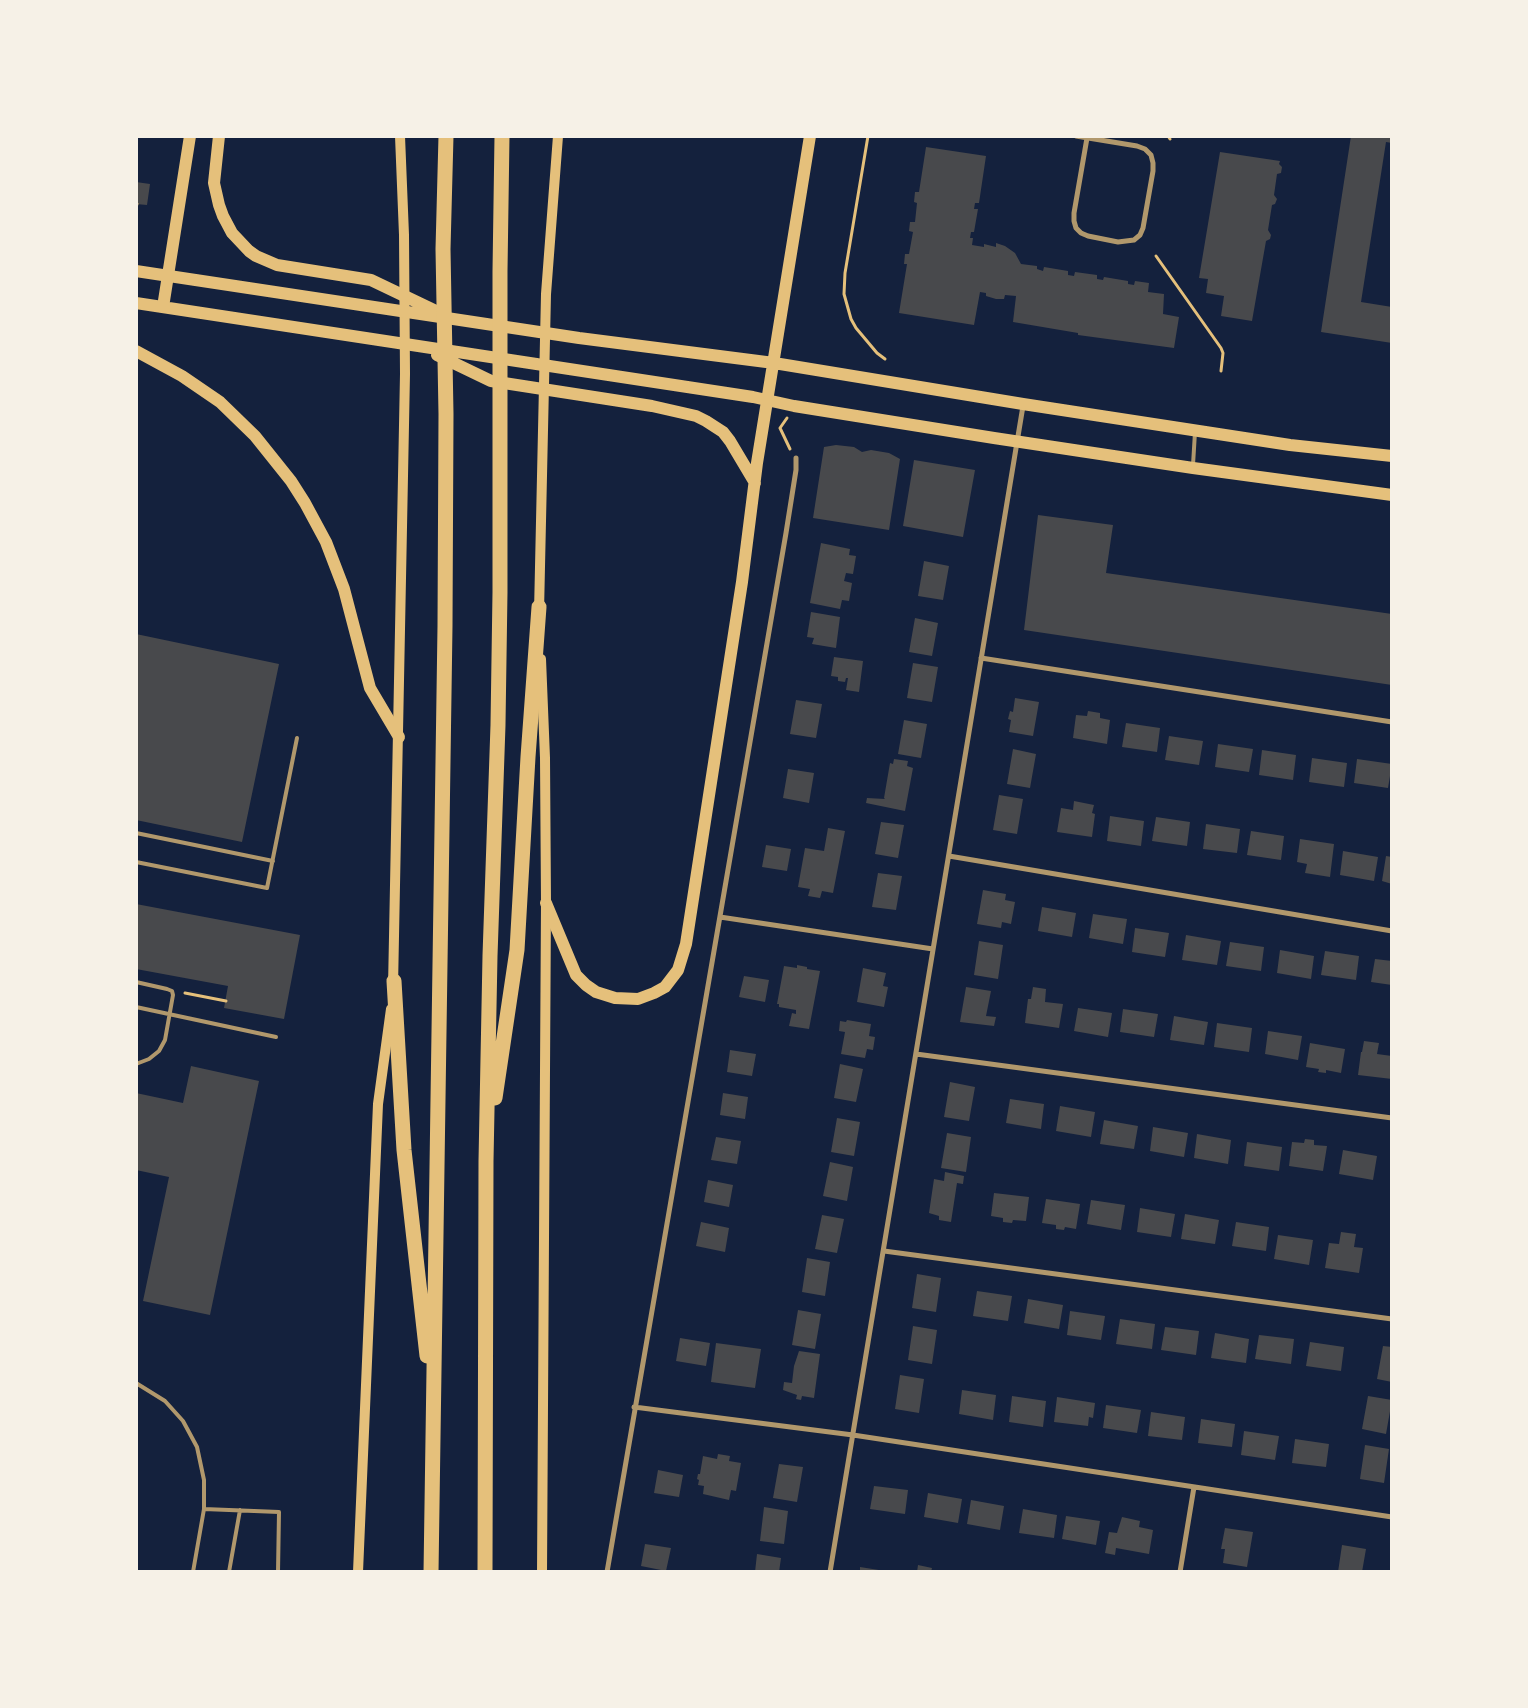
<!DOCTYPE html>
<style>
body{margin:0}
#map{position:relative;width:1528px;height:1708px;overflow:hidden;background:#14213d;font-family:Poppins,sans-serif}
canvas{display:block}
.frame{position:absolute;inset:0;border:138px solid #f6f1e7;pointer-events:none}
</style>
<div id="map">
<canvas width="1528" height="1708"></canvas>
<div class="frame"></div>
</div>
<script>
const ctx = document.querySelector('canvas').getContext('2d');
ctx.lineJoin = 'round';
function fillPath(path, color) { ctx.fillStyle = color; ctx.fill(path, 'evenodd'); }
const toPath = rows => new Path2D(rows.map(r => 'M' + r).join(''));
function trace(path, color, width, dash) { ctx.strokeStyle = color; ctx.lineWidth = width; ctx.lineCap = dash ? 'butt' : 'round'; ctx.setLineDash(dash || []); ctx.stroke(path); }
const building = toPath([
 [1351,136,1392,136,1392,143,1386,142,1361,302,1392,307,1392,343,1321,332],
 [926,147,986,156,979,203,975,203,974,209,978,209,974,232,971,232,970,238,973,238,972,245,984,247,984,244,996,247,996,243,1005,246,1015,253,1021,264,1037,266,1037,269,1043,271,1044,267,1068,271,1068,275,1074,276,1075,272,1097,275,1097,279,1103,280,1104,277,1128,281,1128,284,1134,285,1135,281,1149,283,1148,292,1164,294,1163,314,1179,317,1174,348,1078,335,1078,333,1013,322,1016,296,1005,295,1004,299,996,299,986,296,986,293,980,292,974,325,899,313,907,264,904,264,905,254,909,254,913,232,909,231,910,222,915,222,917,203,914,202,915,192,919,192],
 [1220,152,1280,161,1279,164,1282,167,1281,173,1277,174,1274,195,1277,199,1275,204,1272,205,1268,230,1271,235,1270,239,1266,241,1252,321,1221,316,1224,296,1206,293,1208,279,1199,278],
 [136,182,150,184,147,205,136,204],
 [836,445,854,447,862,452,871,450,889,453,900,459,889,530,813,518,824,447],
 [914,460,975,470,963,537,903,526],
 [1038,515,1113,525,1106,573,1392,614,1392,685,1024,630],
 [821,543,850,549,849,555,856,556,853,574,846,573,844,581,852,583,849,601,842,600,840,609,810,603],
 [924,561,949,566,943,600,918,596],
 [811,612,840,617,836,648,812,644,814,638,807,637],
 [915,618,938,623,932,656,909,652],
 [136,634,279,664,242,842,136,820],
 [834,657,863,661,859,692,846,690,848,678,846,678,845,682,838,681,838,677,831,676],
 [913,663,938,667,932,702,907,698],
 [1015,698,1039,702,1033,736,1009,732,1011,720,1008,719,1010,711,1013,712],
 [796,700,822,704,816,738,790,734],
 [1088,711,1100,713,1100,718,1110,720,1107,744,1073,738,1076,715,1087,716],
 [904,720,927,724,921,758,898,754],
 [1126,723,1160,728,1157,752,1122,747],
 [1169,736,1203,741,1199,765,1165,760],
 [1218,744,1253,749,1249,772,1215,767],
 [1013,749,1036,754,1030,788,1007,784],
 [1262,750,1296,755,1293,780,1259,775],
 [1312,758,1347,763,1344,787,1309,782],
 [894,759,908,761,907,766,913,768,905,811,866,803,867,798,885,799,884,798,890,763,893,764],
 [1357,759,1392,764,1388,788,1354,783],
 [788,769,814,773,809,803,783,798],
 [999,795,1023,799,1017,834,993,830],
 [1074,801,1094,805,1092,813,1095,814,1092,837,1057,832,1061,808,1073,810],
 [1110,816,1144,821,1141,846,1107,841],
 [1156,817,1190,822,1187,846,1152,841],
 [881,822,904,825,898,858,875,854],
 [1206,824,1240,829,1237,853,1203,849],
 [828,828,845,831,833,893,822,891,820,898,808,896,810,889,798,887,805,848,824,851],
 [1251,831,1284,836,1281,860,1247,855],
 [1300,839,1334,844,1330,877,1305,873,1307,864,1297,862],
 [766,845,791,849,787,871,762,867],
 [1343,851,1378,857,1374,881,1340,875],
 [1386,856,1392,857,1392,884,1382,881],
 [878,873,902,876,896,910,872,907],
 [983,890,1006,894,1005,900,1015,902,1011,924,1002,922,1001,928,977,924],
 [136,904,300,935,284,1019,224,1008,228,986,136,969],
 [1042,907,1076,913,1072,937,1038,931],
 [1093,914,1127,919,1123,944,1089,938],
 [1135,928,1169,933,1165,957,1132,952],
 [1186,935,1221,941,1217,965,1182,960],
 [979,941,1003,945,998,979,974,975],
 [1230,942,1264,947,1261,971,1226,966],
 [1280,950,1314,956,1311,979,1277,973],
 [1325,951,1359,956,1356,980,1321,975],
 [1375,959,1392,961,1392,985,1371,982],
 [797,965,807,967,807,969,820,971,809,1029,789,1026,792,1013,796,1014,796,1010,779,1007,779,1004,777,1004,784,966,797,968],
 [863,968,886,973,883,986,888,987,884,1007,857,1002],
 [744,976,769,980,765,1002,739,997],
 [966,987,991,991,986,1016,996,1017,994,1026,960,1022],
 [1033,987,1046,989,1045,1002,1063,1004,1059,1028,1025,1023,1028,999,1031,999],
 [1078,1008,1112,1013,1108,1037,1074,1031],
 [1123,1009,1158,1014,1154,1037,1120,1032],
 [1174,1016,1208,1022,1204,1045,1170,1040],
 [847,1020,871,1024,869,1036,875,1037,873,1050,867,1049,865,1058,841,1054,845,1032,839,1031,840,1021,846,1022],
 [1217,1023,1252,1028,1249,1052,1214,1047],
 [1268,1031,1302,1036,1298,1060,1265,1054],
 [1364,1041,1379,1043,1377,1054,1392,1056,1392,1079,1358,1075,1361,1052,1362,1052],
 [1310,1043,1345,1049,1341,1073,1326,1070,1326,1073,1318,1072,1319,1069,1306,1067],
 [730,1050,756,1054,752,1076,727,1072],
 [840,1064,863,1069,856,1102,834,1098],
 [191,1066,259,1081,210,1315,143,1301,169,1177,136,1170,136,1093,183,1103],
 [950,1082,975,1087,969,1121,944,1117],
 [723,1093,748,1097,745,1119,720,1115],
 [1010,1099,1044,1104,1041,1129,1006,1123],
 [1060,1106,1095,1112,1091,1137,1056,1131],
 [837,1118,860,1122,854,1156,831,1152],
 [1104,1120,1138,1126,1134,1149,1100,1144],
 [1153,1127,1188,1133,1184,1157,1150,1151],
 [947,1133,971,1137,966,1172,941,1168],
 [1197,1134,1231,1140,1228,1164,1194,1158],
 [716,1137,741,1141,737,1164,711,1160],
 [1305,1139,1314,1140,1314,1145,1327,1146,1323,1171,1289,1166,1292,1142,1304,1143],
 [1247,1142,1282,1147,1279,1171,1244,1166],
 [1343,1150,1377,1156,1373,1180,1339,1174],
 [830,1162,853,1167,847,1201,823,1196],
 [945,1172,964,1176,963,1184,957,1183,951,1222,939,1220,939,1216,929,1213,934,1179,944,1181],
 [708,1180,733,1185,729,1207,704,1202],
 [994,1193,1029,1197,1026,1221,1013,1220,1012,1223,1003,1222,1003,1218,991,1216],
 [1046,1199,1080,1204,1076,1229,1065,1227,1064,1230,1056,1229,1056,1225,1042,1223],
 [1091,1200,1125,1205,1121,1230,1087,1224],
 [1140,1208,1175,1214,1171,1237,1137,1232],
 [1185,1214,1219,1220,1215,1244,1181,1239],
 [822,1215,844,1219,837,1253,815,1249],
 [701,1222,729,1228,725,1252,696,1246],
 [1236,1222,1269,1227,1266,1251,1232,1246],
 [1341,1232,1356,1234,1354,1247,1363,1248,1359,1273,1325,1268,1329,1243,1339,1244],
 [1278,1235,1313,1240,1309,1265,1274,1259],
 [807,1258,830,1262,825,1296,802,1292],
 [917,1274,941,1278,936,1312,912,1308],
 [977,1291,1012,1296,1008,1321,973,1316],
 [1028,1299,1063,1305,1059,1329,1024,1323],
 [798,1310,821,1314,815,1349,792,1345],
 [1070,1311,1105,1316,1101,1340,1067,1335],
 [1120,1319,1155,1324,1152,1349,1116,1344],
 [913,1326,937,1330,932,1364,908,1360],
 [1165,1327,1199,1331,1196,1355,1161,1350],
 [1215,1333,1249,1339,1246,1363,1211,1358],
 [1259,1335,1294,1339,1291,1364,1255,1359],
 [680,1338,710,1343,706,1366,676,1361],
 [1310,1342,1344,1347,1341,1371,1306,1366],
 [716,1343,761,1349,755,1388,711,1382],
 [1383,1346,1392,1347,1392,1382,1377,1379],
 [799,1351,820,1354,814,1398,802,1396,801,1400,796,1399,797,1395,783,1390,784,1382,792,1383,794,1366],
 [900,1375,924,1379,919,1413,895,1409],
 [962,1390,996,1395,993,1420,959,1414],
 [1012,1396,1046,1401,1043,1427,1009,1422],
 [1368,1396,1392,1400,1386,1434,1362,1429],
 [1057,1397,1095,1403,1093,1418,1089,1417,1088,1426,1054,1422],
 [1106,1405,1141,1410,1137,1433,1103,1428],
 [1151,1412,1185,1417,1182,1440,1148,1436],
 [1201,1419,1235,1424,1232,1447,1198,1443],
 [1244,1431,1279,1436,1275,1460,1241,1455],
 [1295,1439,1329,1444,1326,1467,1292,1463],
 [1365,1445,1389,1449,1384,1483,1360,1479],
 [718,1454,730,1456,729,1461,741,1463,736,1491,731,1490,729,1500,703,1494,704,1486,698,1485,699,1480,697,1479,698,1474,700,1474,703,1456,717,1459],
 [779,1464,803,1467,797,1502,773,1498],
 [658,1470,683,1475,679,1497,654,1493],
 [874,1486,908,1490,905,1514,870,1509],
 [928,1493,962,1499,958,1523,924,1517],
 [971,1500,1004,1506,1000,1530,967,1524],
 [764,1507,788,1511,784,1544,760,1541],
 [1023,1509,1057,1515,1054,1538,1019,1533],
 [1066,1516,1100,1521,1096,1545,1062,1539],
 [1122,1517,1140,1521,1139,1527,1153,1530,1149,1554,1116,1548,1115,1555,1105,1553,1109,1532,1117,1533],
 [1225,1528,1253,1532,1247,1567,1223,1563,1225,1549,1221,1549],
 [645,1544,671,1548,666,1571,641,1566],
 [1342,1545,1366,1549,1362,1572,1338,1572],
 [757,1554,781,1558,779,1572,755,1572],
 [918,1565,932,1568,931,1572,917,1572],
 [860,1567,885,1571,884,1572,860,1572]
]);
const path = toPath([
 [868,136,845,273,844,294,851,319,856,328,877,353,885,359],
 [1168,136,1170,139],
 [136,207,137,204],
 [1156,256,1221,348,1223,353,1221,371],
 [780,428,787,418],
 [780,428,790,449],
 [185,993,226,1001]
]);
const service = toPath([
 [1193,465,1195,432],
 [136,833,273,861],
 [136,862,267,888,297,738],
 [136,982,167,989,172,991,173,995,165,1040,159,1051,149,1059,136,1064],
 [136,1007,276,1037],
 [136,1383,165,1401,183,1421,197,1447,204,1480,204,1509,193,1572],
 [204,1509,279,1512,278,1572],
 [229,1572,240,1510]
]);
const minor = toPath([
 [1076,136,1137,146,1145,149,1151,155,1153,163,1153,171,1143,228,1140,235,1134,240,1118,242,1088,236,1081,233,1076,228,1074,221,1074,213,1087,138],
 [981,658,1392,722],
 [949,856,1392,931],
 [720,917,933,949],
 [916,1054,1392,1118],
 [884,1251,1392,1319],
 [634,1407,853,1435,1392,1517],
 [607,1572,786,533,796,470,796,458],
 [830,1572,1023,406],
 [1180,1572,1194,1487]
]);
const secondary = toPath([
 [539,612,546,294,558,136],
 [541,659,545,758,546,903,542,1572],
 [393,987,405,374,404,235,400,136],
 [358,1572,378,1104,391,1009]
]);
const primary = toPath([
 [219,136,214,183,219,205,223,216,232,233,249,251,256,256,277,265,371,280,440,313],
 [136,271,579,338,774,363,1023,404,1290,445,1392,456],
 [136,303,753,397,794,406,994,438,1193,468,1392,495],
 [163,307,190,136],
 [136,351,182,376,220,402,255,436,291,481,305,503,326,542,344,589,370,688,399,737],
 [437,355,491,381,652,406,696,416,706,421,723,432,730,441,755,483],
 [546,903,576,975,586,985,596,992,615,998,638,999,654,993,665,987,678,970,686,944,742,582,757,463,810,136]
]);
const motorway = toPath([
 [394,981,404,1150,427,1356],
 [495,1098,517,950,528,757,539,607],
 [431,1572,445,626,446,414,443,249,446,136],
 [485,1572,486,1161,490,956,498,725,500,592,500,271,502,136]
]);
fillPath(building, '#48494c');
trace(path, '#e5c07b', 3);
trace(service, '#b1986c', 4);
trace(minor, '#b1986c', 5);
trace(secondary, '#e5c07b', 10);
trace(primary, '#e5c07b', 12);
trace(motorway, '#e5c07b', 15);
</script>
